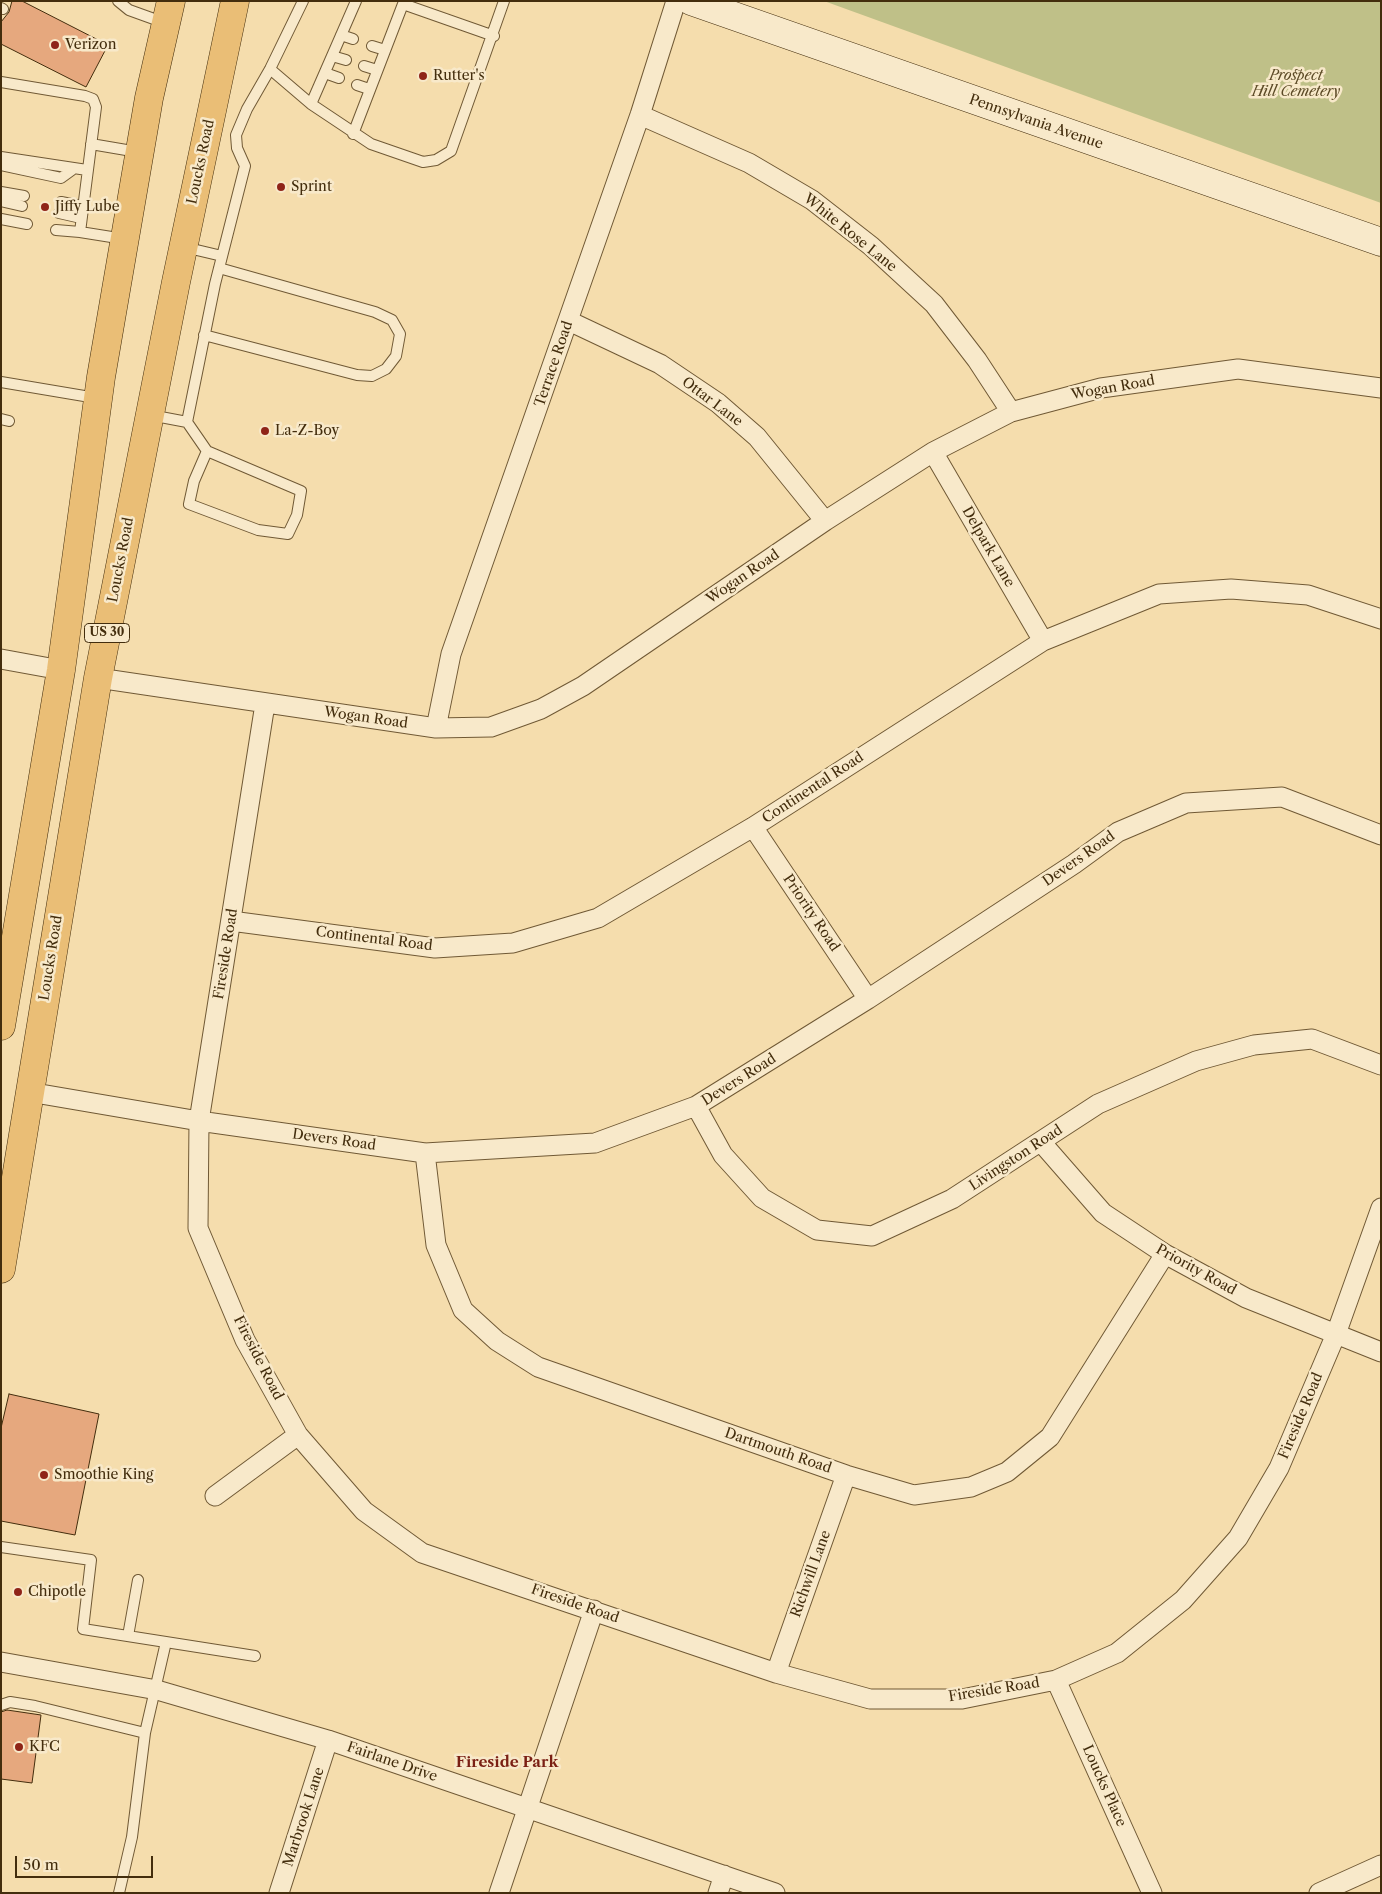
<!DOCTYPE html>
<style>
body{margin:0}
#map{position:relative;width:1382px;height:1894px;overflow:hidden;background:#f5ddad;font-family:"Libre Caslon Text",serif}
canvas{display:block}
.frame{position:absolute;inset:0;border:2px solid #432d0d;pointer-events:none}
.scale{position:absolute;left:15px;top:1856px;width:138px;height:22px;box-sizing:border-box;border:2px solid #432d0d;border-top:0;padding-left:6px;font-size:15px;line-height:18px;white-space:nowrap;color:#432d0d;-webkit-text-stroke:4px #f8e9ca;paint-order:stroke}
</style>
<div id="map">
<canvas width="1382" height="1894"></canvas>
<div class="frame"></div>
<div class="scale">50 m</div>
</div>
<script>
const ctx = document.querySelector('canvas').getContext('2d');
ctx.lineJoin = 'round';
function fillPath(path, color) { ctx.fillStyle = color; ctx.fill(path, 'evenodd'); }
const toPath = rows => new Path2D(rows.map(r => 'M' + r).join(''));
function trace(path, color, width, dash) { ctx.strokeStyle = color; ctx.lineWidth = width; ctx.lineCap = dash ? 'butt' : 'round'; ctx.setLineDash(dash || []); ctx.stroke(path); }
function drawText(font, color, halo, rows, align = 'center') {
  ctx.font = font + ' "Libre Caslon Text",serif'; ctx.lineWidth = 5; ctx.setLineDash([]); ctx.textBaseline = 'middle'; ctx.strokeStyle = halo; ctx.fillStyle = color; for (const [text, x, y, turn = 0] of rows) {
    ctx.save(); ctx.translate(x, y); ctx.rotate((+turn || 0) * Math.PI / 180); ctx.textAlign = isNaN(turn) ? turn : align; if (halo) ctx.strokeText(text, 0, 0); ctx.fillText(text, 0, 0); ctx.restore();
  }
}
const green = toPath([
 [824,1,1381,1,1381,203]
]);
const building = toPath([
 [12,1,22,1,108,45,86,87,1,44,1,22,9,12,12,1],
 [9,1394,99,1414,75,1535,1,1521,1,1428,9,1394],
 [7,1710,41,1715,32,1783,1,1779,1,1712,7,1710]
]);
const lane = toPath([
 [118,1,129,10,165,23],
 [1,8,3,9],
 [341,35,353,39],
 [372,46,385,50],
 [332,56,346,60],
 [364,66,377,70],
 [270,69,311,104,371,144,423,162,436,160,451,151,504,1],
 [325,73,339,78],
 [1,82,85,96,93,99,96,107,80,232,124,239],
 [357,85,369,89],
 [311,104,356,1],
 [353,134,403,4,494,36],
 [91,144,138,152],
 [1,157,87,170],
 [1,165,61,178,72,170],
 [1,192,24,196],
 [1,201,22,206],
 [61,202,82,206],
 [59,213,81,218],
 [1,219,27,224],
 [56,230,80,232],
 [184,247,222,256],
 [204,335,357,375,372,376,386,369,396,356,400,334,392,320,375,312,219,268],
 [1,382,96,398],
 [150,415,187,422,215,284,245,166,237,148,236,135,247,109,270,69,303,1],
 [1,419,9,421],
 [187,422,207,451,301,491,297,515,288,534,258,530,189,504,194,481,207,451],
 [1,1547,91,1560,83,1629,255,1656],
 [128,1636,138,1580],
 [1,1705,10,1702,35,1706,145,1733],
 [119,1893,132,1837,145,1733,166,1642]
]);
const street = toPath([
 [640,115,749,163,812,200,871,246,934,304,977,360,1011,412],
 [569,321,660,364,718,403,757,437,825,521],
 [933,452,1043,641],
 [1,659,61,670],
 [98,678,436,728,491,727,541,709,583,686,825,521,933,452,1011,412,1101,388,1238,369,1381,388],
 [265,704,199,1121,198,1228,245,1340,298,1435,364,1511,422,1553,776,1673,870,1699,962,1699,1056,1680,1117,1653,1183,1600,1238,1538,1279,1468,1336,1334,1381,1208],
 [436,728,451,654,640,115,676,1],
 [753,827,868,999],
 [231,921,435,948,513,943,598,918,753,827,1043,641,1159,594,1231,589,1308,595,1381,619],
 [29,1092,199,1121,425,1153,595,1143,696,1106,868,999,1074,864,1118,832,1186,803,1282,797,1381,835],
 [696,1106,723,1155,762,1198,817,1230,872,1236,952,1199,1098,1104,1196,1061,1254,1045,1312,1039,1381,1065],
 [1041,1142,1103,1213,1165,1254,1246,1298,1381,1352],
 [425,1153,436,1245,463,1310,497,1341,538,1367,846,1475,914,1495,971,1487,1007,1472,1050,1437,1165,1254],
 [215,1496,298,1435],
 [1,1662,157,1690,328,1740,775,1893],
 [776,1673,846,1475],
 [1056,1680,1152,1893],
 [279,1893,328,1740],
 [499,1893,594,1610],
 [718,1893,724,1875],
 [1319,1893,1381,1865]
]);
const secondary = toPath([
 [691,1,1381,242]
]);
const highway = toPath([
 [1,1026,61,670,101,377,149,98,171,1],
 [1,1269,98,678,176,282,235,1]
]);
const markers = [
 [55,45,5,"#8f2418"],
 [423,76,5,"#8f2418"],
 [281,187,5,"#8f2418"],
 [45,207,5,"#8f2418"],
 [265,431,5,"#8f2418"],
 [44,1475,5,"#8f2418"],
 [18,1592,5,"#8f2418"],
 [19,1747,5,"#8f2418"]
];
const shields = [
 [107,633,45]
];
const shieldNames = [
 ["US 30",107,633]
];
const poiNames = [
 ["Verizon",65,45],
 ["Rutter's",433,76],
 ["Sprint",291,187],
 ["Jiffy Lube",55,207],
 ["La-Z-Boy",275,431],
 ["Smoothie King",54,1475],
 ["Chipotle",28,1592],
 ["KFC",29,1747]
];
const parkNames = [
 ["Prospect",1296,76],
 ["Hill Cemetery",1296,92]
];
const streetNames = [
 ["Pennsylvania Avenue",1036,122,19],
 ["Loucks Road",201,162,-78],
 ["White Rose Lane",850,233,39],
 ["Terrace Road",554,364,-71],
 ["Wogan Road",1113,388,-10],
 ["Ottar Lane",712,402,37],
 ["Delpark Lane",988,547,60],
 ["Loucks Road",121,560,-79],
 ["Wogan Road",743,577,-34],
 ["Wogan Road",366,718,8],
 ["Continental Road",813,788,-33],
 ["Devers Road",1079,859,-35],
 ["Priority Road",811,913,56],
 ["Continental Road",374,939,7],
 ["Fireside Road",226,954,-81],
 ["Loucks Road",51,958,-81],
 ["Devers Road",739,1080,-32],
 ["Devers Road",334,1140,8],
 ["Livingston Road",1016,1158,-33],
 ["Priority Road",1196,1270,29],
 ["Fireside Road",258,1358,63],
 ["Fireside Road",1301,1416,-67],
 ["Dartmouth Road",778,1451,19],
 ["Richwill Lane",811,1574,-70],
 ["Fireside Road",575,1604,19],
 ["Fireside Road",994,1690,-9],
 ["Fairlane Drive",392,1762,19],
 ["Loucks Place",1104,1786,66],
 ["Marbrook Lane",304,1817,-72]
];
const neighbourhoodNames = [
 ["Fireside Park",507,1763]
];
fillPath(green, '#bfc088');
fillPath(building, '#e6a87e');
trace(building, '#432d0d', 1);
trace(lane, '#705935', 12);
trace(street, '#705935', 21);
trace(secondary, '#432d0d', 29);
trace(highway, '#432d0d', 29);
trace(lane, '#f8e9ca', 10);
trace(street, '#f8e9ca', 19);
trace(secondary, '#f8e9ca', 28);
trace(highway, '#eabe76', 28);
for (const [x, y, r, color] of markers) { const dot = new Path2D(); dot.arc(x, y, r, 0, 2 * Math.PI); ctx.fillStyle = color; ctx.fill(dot); trace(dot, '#f8e9ca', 2); }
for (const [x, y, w] of shields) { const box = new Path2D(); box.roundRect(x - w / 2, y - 9.5, w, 19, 4); ctx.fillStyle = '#f8e9ca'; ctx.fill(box); trace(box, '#432d0d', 1); }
drawText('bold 12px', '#432d0d', null, shieldNames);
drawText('14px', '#432d0d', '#f8e9ca', poiNames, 'left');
drawText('italic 14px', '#5c4a26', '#f8e9ca', parkNames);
drawText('14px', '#432d0d', '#f8e9ca', streetNames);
drawText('bold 15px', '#7a1f14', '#f8e9ca', neighbourhoodNames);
</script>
